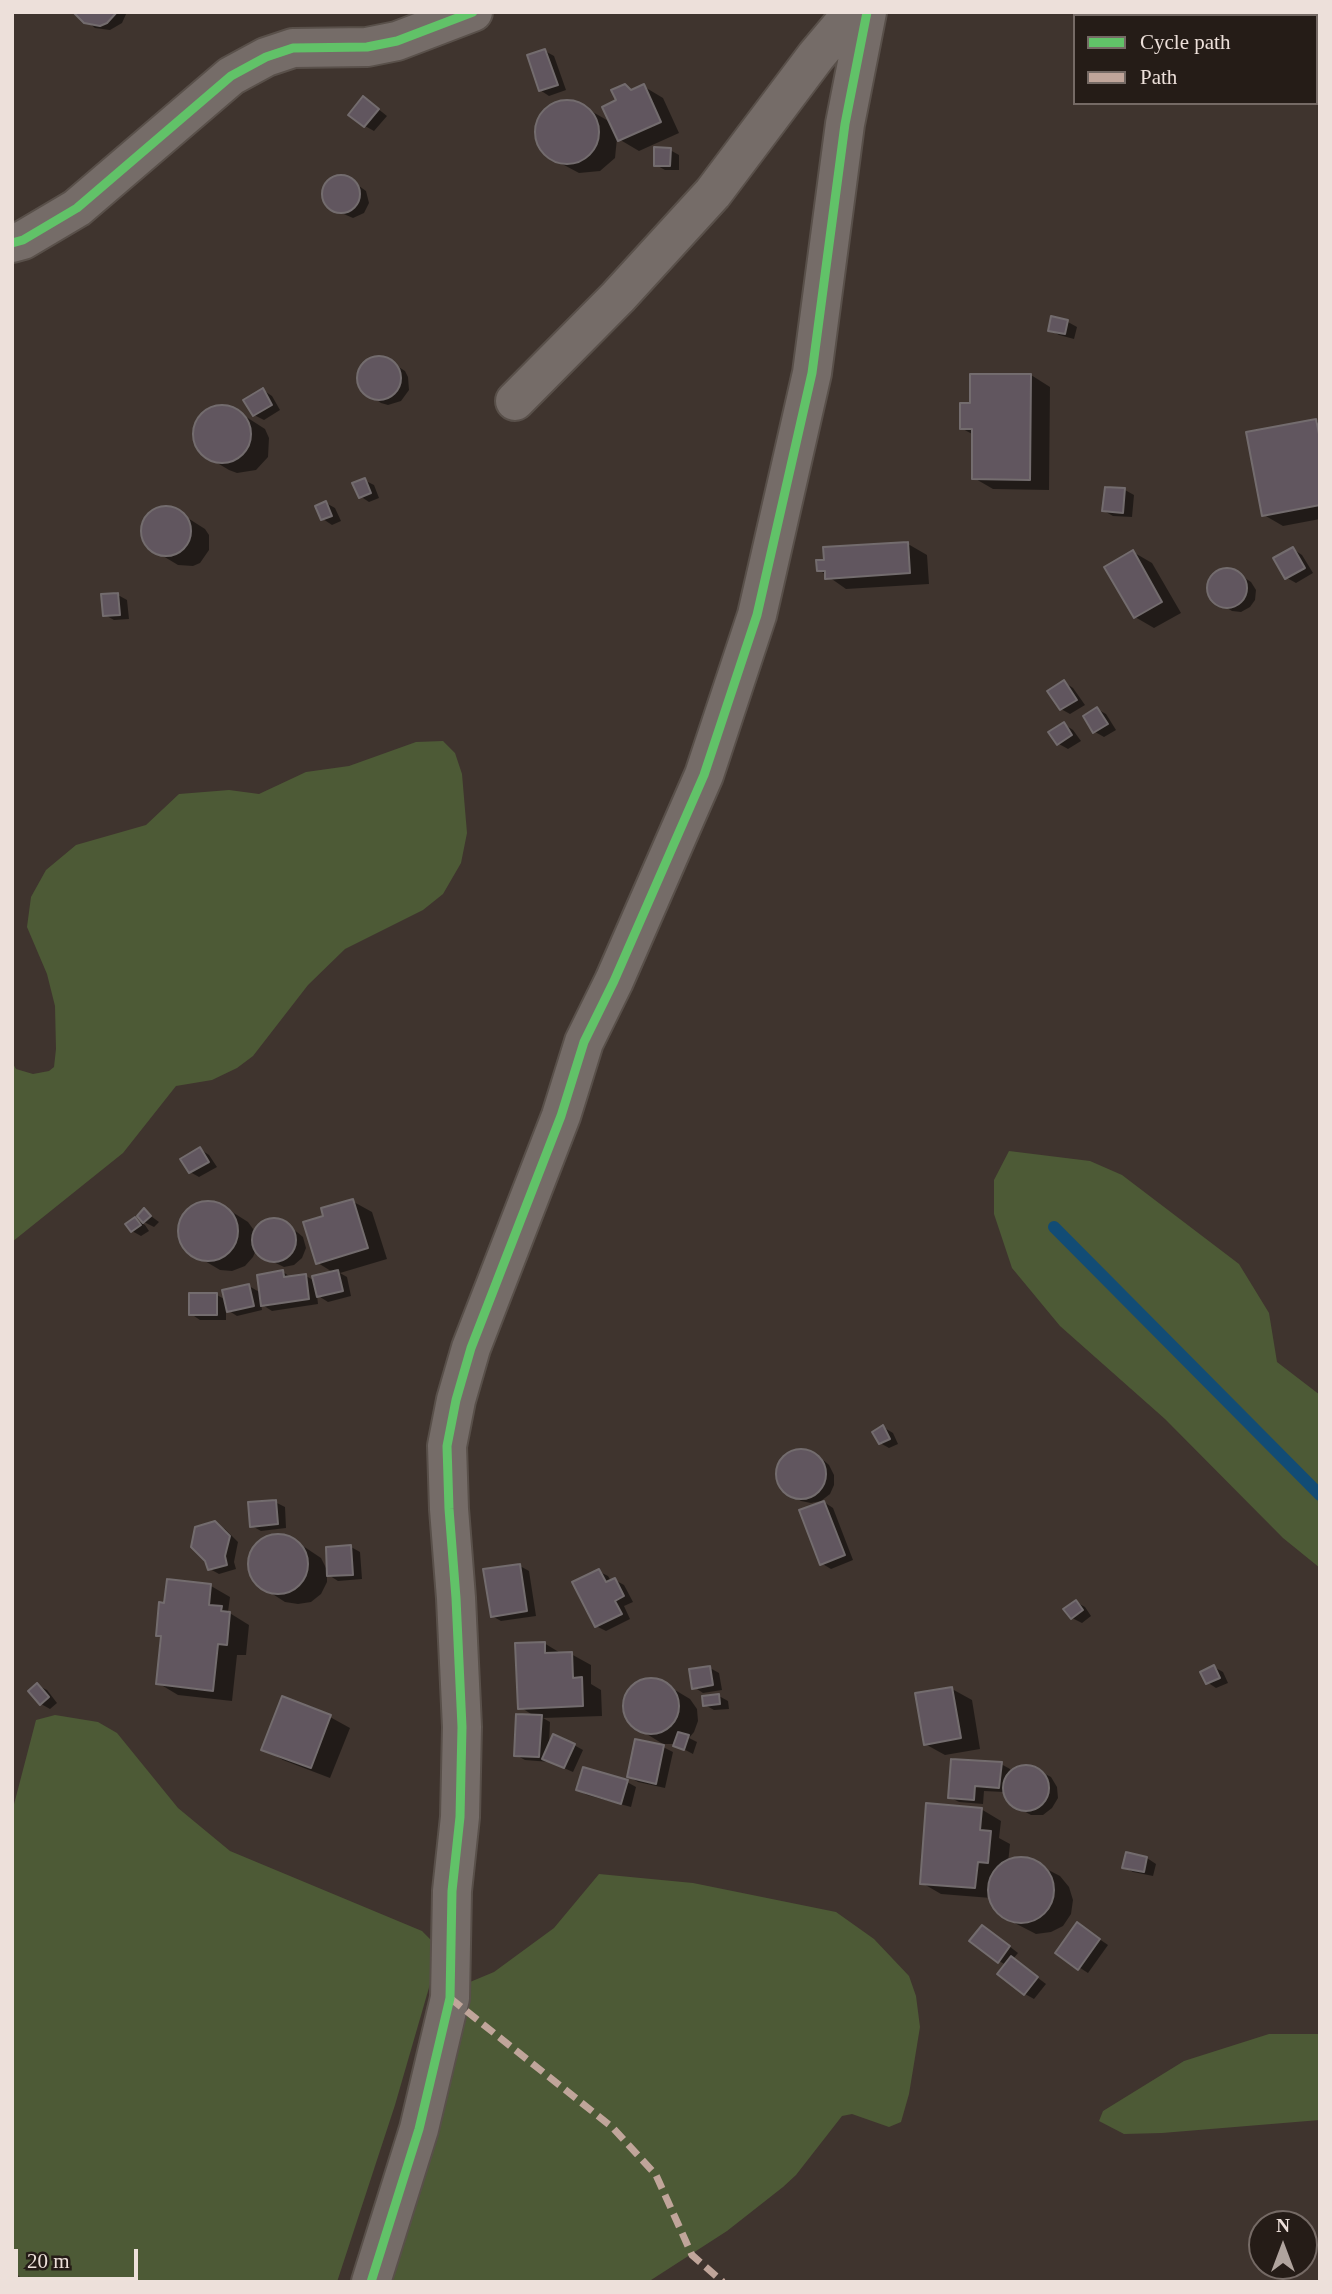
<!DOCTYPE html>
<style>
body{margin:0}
#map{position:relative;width:1332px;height:2294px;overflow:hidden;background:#3f342e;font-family:"Times New Roman",serif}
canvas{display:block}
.frame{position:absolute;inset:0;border:14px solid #ede0da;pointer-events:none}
.legend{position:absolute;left:1073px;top:14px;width:245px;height:91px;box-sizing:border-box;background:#251c17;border:2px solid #756a65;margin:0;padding:9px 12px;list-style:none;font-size:21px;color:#ede0da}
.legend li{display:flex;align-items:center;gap:14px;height:35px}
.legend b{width:35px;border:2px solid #756a65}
.north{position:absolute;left:1248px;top:2210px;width:70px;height:70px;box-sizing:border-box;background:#251c17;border:2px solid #756a65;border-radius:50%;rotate:0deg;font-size:19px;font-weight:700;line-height:28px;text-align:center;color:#ede0da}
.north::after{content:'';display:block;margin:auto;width:24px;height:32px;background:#b0a49e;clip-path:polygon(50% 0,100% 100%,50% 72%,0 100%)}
.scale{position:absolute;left:14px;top:2249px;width:124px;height:32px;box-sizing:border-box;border:4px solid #ede0da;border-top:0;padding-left:9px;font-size:21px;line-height:24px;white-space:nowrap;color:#ede0da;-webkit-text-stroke:5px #251c17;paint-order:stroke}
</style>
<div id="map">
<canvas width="1332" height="2294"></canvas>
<div class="frame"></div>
<ul class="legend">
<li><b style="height:9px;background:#61c268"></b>Cycle path</li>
<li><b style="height:9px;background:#c0a59a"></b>Path</li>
</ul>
<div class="north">N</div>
<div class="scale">20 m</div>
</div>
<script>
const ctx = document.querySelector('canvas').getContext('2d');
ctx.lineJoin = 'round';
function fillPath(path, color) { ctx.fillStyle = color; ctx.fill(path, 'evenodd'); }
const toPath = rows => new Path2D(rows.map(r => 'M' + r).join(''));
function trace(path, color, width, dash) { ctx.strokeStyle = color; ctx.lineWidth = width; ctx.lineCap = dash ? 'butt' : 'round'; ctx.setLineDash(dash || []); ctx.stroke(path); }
const green = toPath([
 [443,741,455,753,462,774,467,833,461,863,443,894,423,910,345,949,308,985,253,1056,237,1068,212,1080,176,1086,123,1153,12,1242,12,1062,16,1069,33,1074,49,1071,54,1067,56,1049,55,1006,47,974,27,927,31,897,46,870,76,845,146,825,179,794,229,790,259,794,306,772,349,766,416,742],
 [1009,1151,1090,1161,1122,1175,1239,1264,1269,1313,1277,1362,1320,1395,1320,1568,1283,1538,1165,1419,1060,1326,1012,1268,994,1214,994,1180],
 [55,1715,98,1722,117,1733,178,1808,230,1851,422,1931,433,1942,437,1960,395,2105,337,2282,25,2282,12,2269,12,1812,36,1720],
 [599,1874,693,1883,836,1912,874,1939,909,1976,916,1996,920,2027,909,2094,901,2122,889,2127,852,2114,842,2116,796,2175,783,2187,727,2231,648,2282,377,2282,458,1987,494,1972,554,1928],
 [1269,2034,1320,2034,1320,2120,1162,2133,1124,2134,1099,2121,1103,2111,1184,2061]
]);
const shadow = toPath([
 [76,12,127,12,122,23,110,30,95,28],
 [1076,12,1142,12,1141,16,1086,16],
 [545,51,554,56,566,90,549,96,540,90],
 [625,86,634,91,643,86,663,98,679,133,639,151,617,138,615,158,600,171,579,173,549,157,542,150,536,132,542,114,549,107,558,103,577,103,612,123],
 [372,104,387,116,374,131,365,126],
 [670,150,679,155,679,170,665,170,656,165],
 [342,177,352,181,366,191,369,203,364,213,353,218,332,209,328,205,324,195,331,180],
 [1068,322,1077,327,1074,339,1059,335,1050,330],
 [378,358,384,358,394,364,405,371,408,377,409,390,401,401,388,405,381,403,360,388,358,374,365,363],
 [1031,375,1050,387,1049,490,993,489,974,478,974,435,961,428,972,405],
 [263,390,272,396,280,410,264,420,254,415],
 [219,407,237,411,265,429,269,438,268,457,256,470,237,473,229,470,209,458,197,446,195,438,198,421,204,414],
 [1316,420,1320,423,1320,519,1283,526,1264,515],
 [364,480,374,485,379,498,369,502,360,496],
 [1125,490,1134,495,1132,517,1113,516,1104,511],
 [326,503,335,508,341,521,332,525,323,519],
 [172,508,205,529,209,535,209,550,200,563,193,566,178,565,158,553,146,543,143,528,145,521,156,510],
 [908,544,927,555,929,584,846,589,819,570],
 [1293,549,1302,555,1313,573,1296,583,1287,578],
 [1133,552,1152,563,1181,613,1154,628,1135,617],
 [1224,570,1233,570,1251,582,1256,590,1255,600,1250,607,1241,612,1232,611,1213,599,1209,591,1210,582,1215,573],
 [118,595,127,600,129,619,114,620,105,615],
 [1064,682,1073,688,1085,705,1070,714,1061,709],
 [1097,709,1106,714,1116,730,1104,737,1095,732],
 [1064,724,1073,730,1081,741,1068,749,1059,744],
 [200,1149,209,1155,217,1167,199,1177,190,1172],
 [352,1201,372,1212,387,1259,340,1273,347,1277,351,1296,328,1302,317,1295,318,1304,272,1311,261,1304,262,1310,237,1316,226,1309,226,1320,200,1320,191,1314,217,1295,226,1300,249,1286,261,1293,283,1272,292,1278,306,1276,315,1281,334,1273,318,1263,325,1217],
 [204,1202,217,1203,237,1215,248,1222,256,1233,265,1222,276,1219,286,1223,303,1237,306,1248,302,1258,294,1265,284,1267,263,1257,256,1250,253,1257,245,1266,232,1271,220,1270,188,1251,181,1241,179,1228,183,1216,192,1207],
 [144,1211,159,1222,154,1227,144,1222],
 [136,1220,145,1225,149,1231,141,1236,132,1231],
 [883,1427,893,1433,898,1444,889,1448,880,1443],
 [801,1451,811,1453,821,1458,829,1465,834,1475,834,1485,830,1494,821,1501,811,1503,801,1501,782,1488,778,1479,778,1469,782,1460,790,1453],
 [275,1502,285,1507,286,1528,261,1531,252,1526],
 [824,1502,833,1508,853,1560,831,1569,821,1563],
 [215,1523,225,1529,238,1542,234,1562,236,1569,219,1574,210,1569],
 [278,1535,291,1538,321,1558,329,1574,351,1547,360,1552,362,1579,338,1581,327,1574,327,1582,321,1594,311,1602,298,1604,285,1602,254,1582,249,1570,249,1557,255,1546,265,1537],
 [520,1566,529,1571,536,1616,501,1621,492,1616],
 [598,1571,608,1576,611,1581,615,1580,624,1585,633,1602,624,1606,630,1619,606,1631,596,1626],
 [211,1586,230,1597,228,1612,249,1625,246,1655,237,1655,232,1701,178,1695,158,1683,163,1638,158,1635],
 [1076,1602,1085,1607,1091,1616,1082,1623,1072,1618],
 [544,1643,562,1654,571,1654,591,1665,591,1684,601,1690,602,1716,543,1718,550,1722,549,1746,574,1745,583,1750,573,1772,550,1762,525,1760,516,1755,536,1717,520,1707],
 [1214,1667,1223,1672,1228,1683,1216,1688,1207,1682],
 [710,1668,719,1673,722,1690,703,1693,694,1687],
 [648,1680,660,1681,690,1699,697,1709,698,1721,694,1732,689,1738,697,1742,693,1754,674,1744,663,1744,632,1725,626,1715,624,1703,628,1692,637,1684],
 [37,1685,47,1690,57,1703,50,1709,41,1704],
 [952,1689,972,1700,980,1749,945,1755,925,1744],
 [719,1696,728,1701,729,1709,714,1710,705,1705],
 [283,1698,330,1717,350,1728,330,1778,283,1760,264,1749],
 [663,1747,673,1752,665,1788,638,1782,629,1777],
 [1001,1764,1010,1769,1010,1772,1019,1767,1030,1766,1051,1777,1057,1787,1058,1798,1052,1808,1043,1815,1031,1815,1011,1804,1004,1792,984,1791,983,1804,959,1802,949,1797],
 [627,1782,636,1787,631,1807,587,1795,578,1790],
 [981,1809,1001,1821,999,1838,1010,1844,1008,1863,1027,1859,1060,1876,1069,1887,1073,1900,1071,1914,1063,1926,1051,1932,1036,1934,1003,1917,994,1906,991,1898,941,1894,922,1883],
 [1147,1858,1156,1864,1153,1876,1133,1872,1124,1867],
 [1086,1930,1108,1945,1088,1973,1057,1953],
 [991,1932,1018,1953,1013,1959,1046,1984,1034,1999,1025,1994,1006,1965,999,1961]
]);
const stream = toPath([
 [1054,1227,1320,1495]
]);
const building = toPath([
 [73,12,117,12,107,23,100,26,84,23,73,12],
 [1085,12,1110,12,1110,16,1084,16,1085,12],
 [545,49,558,85,539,91,527,55,545,49],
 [625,84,631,90,644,84,661,122,618,141,602,107,616,100,611,90,625,84],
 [363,96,379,109,364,127,348,115,363,96],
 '535 132a32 32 0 1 1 64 0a32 32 0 1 1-64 0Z',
 [654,147,671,148,670,166,654,166,654,147],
 '322 194a19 19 0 1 1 38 0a19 19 0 1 1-38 0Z',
 [1051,316,1068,320,1065,334,1048,331,1051,316],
 '357 378a22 22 0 1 1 44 0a22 22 0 1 1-44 0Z',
 [970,374,1031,374,1030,480,972,479,972,429,960,429,960,403,970,403,970,374],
 [263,388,272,405,253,416,243,400,263,388],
 '193 434a29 29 0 1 1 58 0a29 29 0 1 1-58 0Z',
 [1316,419,1320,439,1320,505,1262,516,1246,432,1316,419],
 [365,478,371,493,359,498,352,483,365,478],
 [1105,487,1125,488,1123,513,1102,511,1105,487],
 [326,501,332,516,321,520,315,506,326,501],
 '141 531a25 25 0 1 1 50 0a25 25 0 1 1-50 0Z',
 [908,542,910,573,825,579,825,571,817,571,816,560,824,560,823,547,908,542],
 [1293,547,1305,568,1285,579,1273,558,1293,547],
 [1133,550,1162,602,1134,618,1104,567,1133,550],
 '1207 588a20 20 0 1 1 40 0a20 20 0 1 1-40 0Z',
 [118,593,120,615,103,616,101,594,118,593],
 [1064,680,1077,700,1060,710,1047,691,1064,680],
 [1097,707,1108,724,1093,733,1083,716,1097,707],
 [1064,722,1072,735,1057,745,1048,732,1064,722],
 [200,1147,209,1162,189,1173,180,1159,200,1147],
 [353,1199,368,1248,316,1264,303,1222,323,1216,321,1208,353,1199],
 '178 1231a30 30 0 1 1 60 0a30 30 0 1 1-60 0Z',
 [144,1208,151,1216,143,1223,137,1216,144,1208],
 [135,1217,141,1225,131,1232,125,1224,135,1217],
 '252 1240a22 22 0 1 1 44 0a22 22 0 1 1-44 0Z',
 [283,1270,284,1277,306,1274,309,1299,261,1306,257,1275,283,1270],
 [338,1270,343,1291,317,1297,312,1276,338,1270],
 [249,1284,254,1306,227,1312,222,1290,249,1284],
 [189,1293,217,1293,217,1315,189,1315,189,1293],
 [883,1425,890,1439,879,1444,872,1432,883,1425],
 '776 1474a25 25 0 1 1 50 0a25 25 0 1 1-50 0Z',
 [276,1500,278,1524,250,1527,248,1502,276,1500],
 [824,1501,845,1555,820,1565,799,1510,824,1501],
 [215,1521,230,1536,225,1556,227,1565,208,1570,205,1561,191,1547,195,1527,215,1521],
 '248 1564a30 30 0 1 1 60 0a30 30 0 1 1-60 0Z',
 [351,1545,353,1575,327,1576,326,1547,351,1545],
 [520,1564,527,1611,491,1617,483,1569,520,1564],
 [599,1569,606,1582,615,1578,624,1596,615,1601,622,1614,595,1627,572,1582,599,1569],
 [167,1579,211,1584,209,1605,222,1606,221,1611,230,1612,227,1645,218,1644,213,1691,156,1684,161,1636,156,1636,159,1602,164,1603,167,1579],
 [1076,1600,1083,1610,1071,1619,1063,1609,1076,1600],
 [545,1642,545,1653,572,1652,573,1678,582,1677,583,1706,518,1709,515,1643,545,1642],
 [1214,1665,1220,1678,1206,1684,1200,1672,1214,1665],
 [710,1666,713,1685,692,1689,689,1669,710,1666],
 '623 1706a28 28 0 1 1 56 0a28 28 0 1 1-56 0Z',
 [37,1683,49,1697,40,1705,28,1691,37,1683],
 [952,1687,961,1738,924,1745,915,1693,952,1687],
 [719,1694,720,1704,703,1706,702,1696,719,1694],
 [282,1696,331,1715,311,1768,261,1750,282,1696],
 [516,1714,542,1715,539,1757,514,1756,516,1714],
 [678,1732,689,1735,684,1750,673,1746,678,1732],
 [553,1734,575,1744,564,1768,542,1759,553,1734],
 [635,1739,664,1745,656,1784,627,1777,635,1739],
 [951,1759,1002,1762,999,1788,975,1786,974,1800,948,1798,951,1759],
 '1003 1788a23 23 0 1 1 46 0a23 23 0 1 1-46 0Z',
 [583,1767,628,1780,621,1804,576,1790,583,1767],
 [926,1803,982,1808,980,1830,991,1831,988,1863,978,1862,975,1888,920,1884,926,1803],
 [1126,1852,1147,1857,1144,1872,1122,1868,1126,1852],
 '988 1890a33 33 0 1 1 66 0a33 33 0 1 1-66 0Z',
 [1077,1922,1100,1939,1078,1970,1055,1953,1077,1922],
 [982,1925,1010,1946,998,1963,969,1941,982,1925],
 [1011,1956,1038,1977,1024,1995,997,1974,1011,1956]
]);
const minor = toPath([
 [12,243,23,240,77,208,231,76,266,57,293,48,367,47,397,41,473,12],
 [515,401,618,297,713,193,816,56,853,12],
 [371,2282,419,2129,450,1998,452,1891,460,1817,462,1727,456,1598,449,1509,447,1446,456,1400,471,1348,561,1116,584,1042,614,981,704,775,757,615,812,373,845,124,867,12]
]);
const quiet = toPath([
 [450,1998,612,2127,656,2175,692,2255,723,2282]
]);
const cycleway = toPath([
 [12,243,23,240,77,208,231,76,266,57,293,48,367,47,397,41,473,12],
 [371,2282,419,2129,450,1998,452,1891,460,1817,462,1727,456,1598,449,1509,447,1446,456,1400,471,1348,561,1116,584,1042,614,981,704,775,757,615,812,373,845,124,867,12]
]);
fillPath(green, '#4d5a36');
fillPath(shadow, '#0007');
trace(stream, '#124c75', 12);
fillPath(building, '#61565f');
trace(building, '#736c6e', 2);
trace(minor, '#59504a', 42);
trace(minor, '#756c68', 38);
trace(quiet, '#c0a59a', 7, [14, 7]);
trace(cycleway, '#61c268', 9);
</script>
